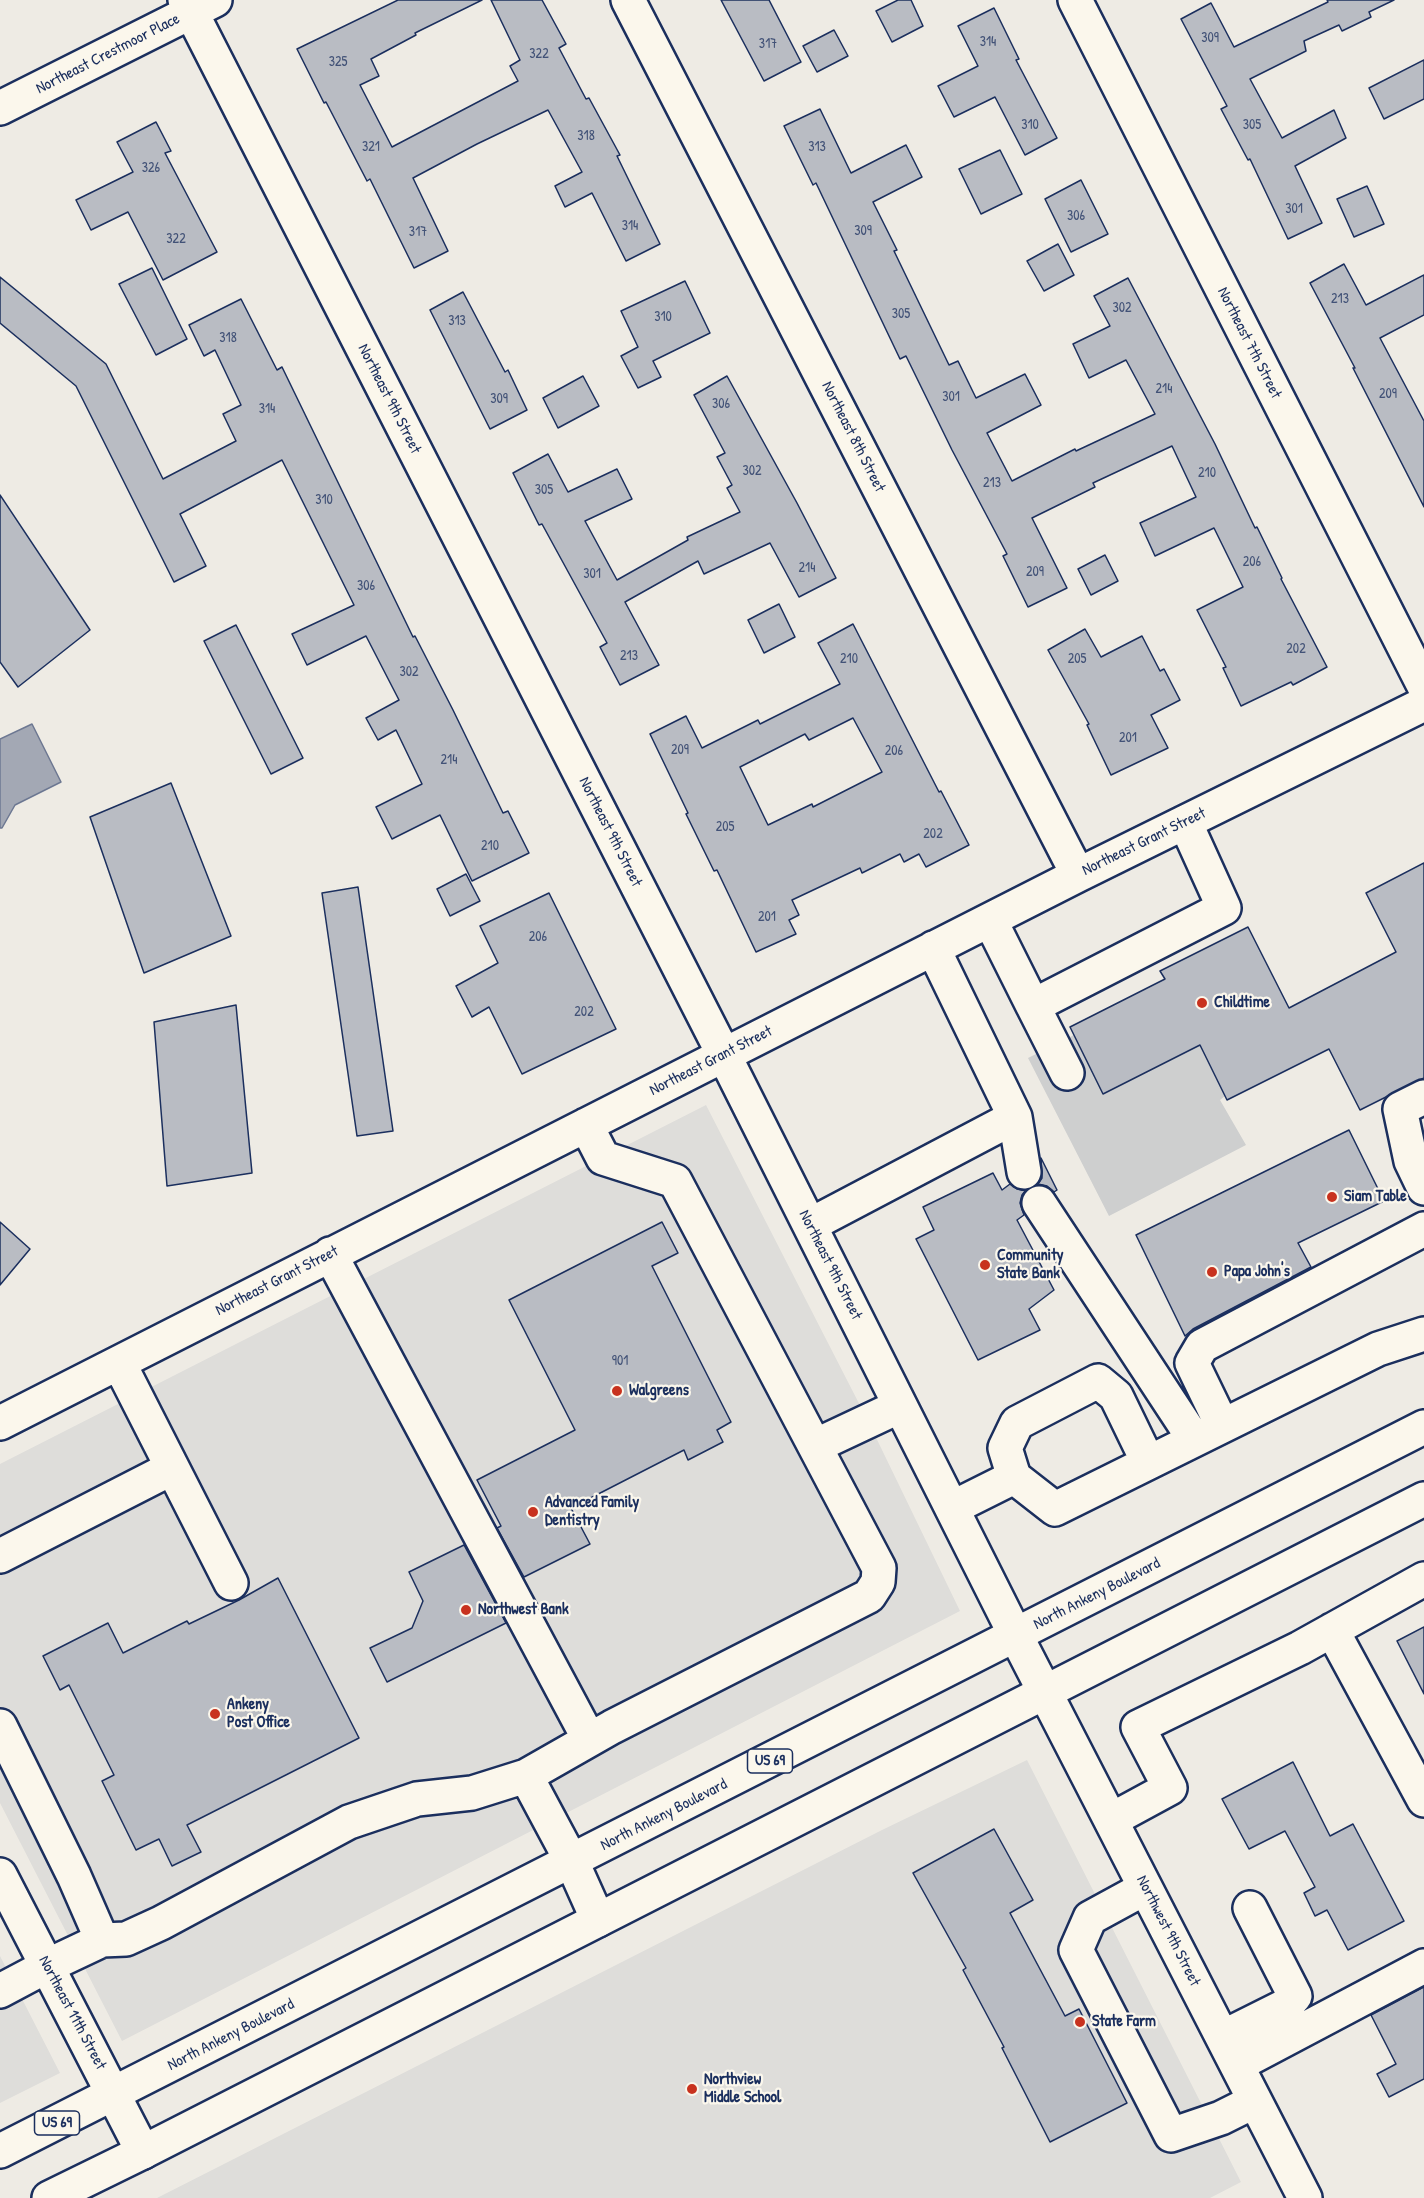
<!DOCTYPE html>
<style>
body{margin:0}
canvas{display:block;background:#eeebe4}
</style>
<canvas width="1424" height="2198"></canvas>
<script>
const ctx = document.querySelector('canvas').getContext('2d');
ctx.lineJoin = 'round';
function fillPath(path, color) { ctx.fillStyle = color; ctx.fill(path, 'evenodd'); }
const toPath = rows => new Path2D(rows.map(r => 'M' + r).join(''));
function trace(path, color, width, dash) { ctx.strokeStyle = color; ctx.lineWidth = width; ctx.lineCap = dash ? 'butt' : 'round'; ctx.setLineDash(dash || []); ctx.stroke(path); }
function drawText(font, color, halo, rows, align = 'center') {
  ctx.font = font + ' "Patrick Hand",sans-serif'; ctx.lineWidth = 4.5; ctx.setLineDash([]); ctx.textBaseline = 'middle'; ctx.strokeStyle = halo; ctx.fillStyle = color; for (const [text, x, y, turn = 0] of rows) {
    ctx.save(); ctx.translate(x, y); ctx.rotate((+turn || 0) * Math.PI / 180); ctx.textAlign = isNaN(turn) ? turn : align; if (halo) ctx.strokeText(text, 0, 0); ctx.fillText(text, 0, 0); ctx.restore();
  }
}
const built = toPath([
 [706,1105,868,1421,960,1611,122,2041,0,1803,0,1464],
 [1027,1760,1241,2182,1210,2198,157,2198,882,1830],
 [0,1956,60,2073,0,2103]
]);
const green = toPath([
 [1074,1035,1104,1094,1200,1045,1225,1096,1220,1100,1246,1145,1109,1216,1028,1058]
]);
const water = toPath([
 [32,724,61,782,15,805,2,828,0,828,0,739,32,724]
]);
const building = toPath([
 [398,0,482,0,415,33,416,35,371,59,379,76,360,85,392,147,518,81,510,66,520,60,491,0,542,0,566,44,559,48,586,99,589,98,620,155,617,156,660,244,626,261,592,193,565,207,555,186,582,172,548,110,477,144,413,178,448,251,414,268,370,179,367,181,326,102,324,103,297,49,398,0],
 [721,0,769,0,801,62,764,81,721,0],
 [898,0,911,0,923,26,892,42,876,11,898,0],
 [1327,0,1394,0,1369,12,1371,17,1342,31,1339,25,1304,41,1306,51,1250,79,1282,138,1334,110,1346,138,1295,166,1322,223,1288,239,1250,159,1248,160,1221,109,1227,106,1181,19,1211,3,1234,47,1328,2,1327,0],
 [994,8,1019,59,1016,60,1057,138,1025,155,995,97,954,117,938,86,978,66,958,26,994,8],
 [834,30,848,56,817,72,803,46,834,30],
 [1424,60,1424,99,1384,119,1369,88,1424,60],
 [820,109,851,173,906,145,922,177,873,202,897,250,894,251,949,365,958,361,976,398,1025,374,1041,405,987,433,1012,481,1075,449,1076,451,1155,414,1126,360,1089,378,1073,344,1110,326,1094,296,1128,278,1215,444,1255,528,1257,527,1282,578,1281,579,1327,667,1293,685,1291,682,1241,706,1223,668,1226,667,1197,610,1243,587,1214,528,1155,556,1140,523,1196,497,1172,446,1093,483,1095,487,1032,518,1067,588,1028,607,1003,556,1007,554,952,450,906,356,900,359,816,183,813,185,784,126,820,109],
 [156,122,171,151,165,153,217,252,163,280,128,212,91,230,76,200,133,172,117,142,156,122],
 [1000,150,1022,194,981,214,959,169,1000,150],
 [1081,180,1108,234,1071,252,1045,199,1081,180],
 [1367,186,1384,224,1354,237,1337,199,1367,186],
 [1058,244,1074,275,1044,291,1027,261,1058,244],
 [1344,264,1366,305,1424,275,1424,315,1380,338,1424,421,1424,507,1353,368,1355,368,1310,283,1344,264],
 [152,268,187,339,156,355,119,284,152,268],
 [0,277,106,364,163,479,236,441,223,414,241,405,215,350,204,356,189,325,241,299,277,370,282,367,413,637,415,636,453,710,503,813,508,811,529,853,472,881,440,815,392,839,376,807,422,784,396,730,378,740,366,718,399,700,366,636,307,665,292,634,354,605,282,460,180,514,206,566,174,582,76,386,0,323,0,277],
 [685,281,710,333,653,361,661,377,638,388,621,356,638,347,621,311,685,281],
 [463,292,505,372,508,370,527,410,490,429,430,310,463,292],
 [583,376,599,406,558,428,543,398,583,376],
 [727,376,797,503,836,578,799,597,770,543,704,574,698,561,625,602,659,665,620,685,600,647,607,643,542,524,539,525,513,473,548,454,568,492,617,469,632,499,585,521,617,580,688,540,687,537,740,512,727,488,732,485,717,457,725,453,694,395,727,376],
 [0,495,90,630,18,687,0,662,0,495],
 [1105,555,1118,581,1091,595,1078,569,1105,555],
 [779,604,795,637,764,653,748,620,779,604],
 [853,624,939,792,941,791,969,845,926,867,919,854,904,862,900,854,862,873,860,868,792,900,799,915,789,920,796,934,756,952,717,870,714,871,686,814,688,813,650,734,686,716,702,748,758,720,760,724,840,684,818,643,853,624],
 [853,718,882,772,813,807,812,804,768,825,740,767,805,734,809,740,853,718],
 [236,625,303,758,271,774,204,641,236,625],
 [1085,629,1101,657,1142,636,1160,671,1164,669,1180,700,1151,715,1168,748,1111,775,1087,725,1089,724,1048,650,1085,629],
 [171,783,231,936,144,973,90,817,171,783],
 [1424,863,1424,1078,1360,1110,1329,1049,1227,1100,1200,1045,1103,1094,1070,1027,1165,979,1160,971,1248,927,1289,1008,1396,952,1366,893,1424,863],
 [466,874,480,901,450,916,437,889,466,874],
 [358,887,393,1131,357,1136,322,893,358,887],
 [549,893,616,1029,522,1074,489,1007,472,1017,456,986,498,963,480,926,549,893],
 [236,1005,252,1173,167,1186,154,1022,236,1005],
 [1349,1130,1384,1201,1298,1243,1311,1267,1193,1329,1185,1336,1136,1235,1349,1130],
 [1041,1158,1057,1190,1054,1192,1047,1186,1038,1184,1042,1178,1041,1158],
 [993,1173,1002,1190,1010,1184,1017,1189,1026,1190,1022,1195,1020,1203,1024,1215,1017,1220,1054,1290,1029,1309,1040,1330,978,1360,916,1239,934,1230,923,1207,993,1173],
 [0,1222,30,1249,0,1285,0,1222],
 [662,1222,678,1253,652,1266,731,1422,717,1430,723,1442,688,1460,684,1450,571,1508,590,1544,524,1577,497,1528,501,1526,477,1480,575,1430,509,1300,662,1222],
 [464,1545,506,1623,387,1682,370,1648,412,1628,423,1601,409,1572,464,1545],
 [278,1578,359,1738,187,1825,201,1852,172,1866,159,1839,136,1850,102,1781,114,1775,69,1685,60,1690,43,1656,108,1623,123,1653,187,1621,189,1624,239,1600,278,1578],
 [1424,1627,1424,1694,1397,1641,1424,1627],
 [1293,1762,1330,1836,1353,1824,1404,1921,1348,1950,1327,1910,1315,1916,1304,1893,1315,1887,1285,1831,1249,1849,1222,1799,1293,1762],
 [994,1829,1033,1900,1010,1913,1065,2016,1079,2009,1127,2103,1050,2142,1002,2048,1004,2047,963,1970,966,1968,913,1873,994,1829],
 [1424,1987,1424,2079,1389,2097,1377,2074,1396,2064,1371,2015,1424,1987]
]);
const minor = toPath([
 [185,0,724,1055,1016,1636,1305,2198],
 [628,0,1078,875],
 [1075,0,1424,686],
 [0,108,215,0],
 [990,920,1033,1006,1224,908,1185,822],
 [933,948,1015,1117,1024,1172],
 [1033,1006,1067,1073],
 [1424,1097,1400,1109,1411,1161,1424,1188],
 [586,1125,603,1158,675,1181,879,1568,878,1582,869,1596,612,1727,526,1776,572,1862,598,1920],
 [1039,1203,1194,1439],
 [810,1225,1015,1117],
 [330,1254,589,1739],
 [119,1363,231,1583],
 [0,1423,1078,875,1424,704],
 [1222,1425,1192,1363,1202,1346,1424,1229],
 [815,1446,900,1406],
 [1014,1477,1005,1448,1017,1423,1098,1381,1116,1396,1148,1462],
 [952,1508,1014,1477,1055,1509,1378,1349,1424,1334],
 [0,1556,172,1468],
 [1332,1630,1424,1800],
 [0,1726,74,1876,102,1940],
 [1111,1820,1170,1788,1138,1727,1300,1648,1424,1579],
 [0,1875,143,2152],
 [1145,1888,1090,1918,1076,1950,1171,2135,1221,2118,1255,2101],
 [0,1991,47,1966,102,1940,126,1939,161,1923,349,1822,417,1799,472,1793,526,1776],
 [1223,2037,1287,2005,1295,1996,1250,1908],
 [1237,2065,1424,1966]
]);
const major = toPath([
 [0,2151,1424,1427],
 [49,2198,143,2152,1424,1499]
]);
const markers = [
 [1202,1003,6,"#c8321e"],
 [1332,1197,6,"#c8321e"],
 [985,1265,6,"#c8321e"],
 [1212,1272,6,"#c8321e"],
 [617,1391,6,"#c8321e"],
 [533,1512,6,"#c8321e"],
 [466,1610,6,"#c8321e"],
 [215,1714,6,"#c8321e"],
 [1080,2022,6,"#c8321e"],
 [692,2089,6,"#c8321e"]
];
const numberNames = [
 ["309",1210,38],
 ["314",988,42],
 ["317",768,44],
 ["322",539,54],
 ["325",338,62],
 ["310",1030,125],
 ["305",1252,125],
 ["318",586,136],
 ["321",371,147],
 ["313",817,147],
 ["326",151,168],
 ["301",1294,209],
 ["306",1076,216],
 ["314",630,226],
 ["309",863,231],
 ["317",418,232],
 ["322",176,239],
 ["213",1340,299],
 ["302",1122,308],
 ["305",901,314],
 ["310",663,317],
 ["313",457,321],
 ["318",228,338],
 ["214",1164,389],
 ["209",1388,394],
 ["301",951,397],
 ["309",499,399],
 ["306",721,404],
 ["314",267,409],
 ["302",752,471],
 ["210",1207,473],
 ["213",992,483],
 ["305",544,490],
 ["310",324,500],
 ["206",1252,562],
 ["214",807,568],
 ["209",1035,572],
 ["301",592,574],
 ["306",366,586],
 ["202",1296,649],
 ["213",629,656],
 ["210",849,659],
 ["205",1077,659],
 ["302",409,672],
 ["201",1128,738],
 ["209",680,750],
 ["206",894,751],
 ["214",449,760],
 ["205",725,827],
 ["202",933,834],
 ["210",490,846],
 ["201",767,917],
 ["206",538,937],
 ["202",584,1012],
 ["901",620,1361]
];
const shields = [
 [770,1761,45],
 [57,2123,45]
];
const shieldNames = [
 ["US 69",770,1761],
 ["US 69",57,2123]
];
const streetNames = [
 ["Northeast Crestmoor Place",108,54,-27],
 ["Northeast 7th Street",1249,343,63],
 ["Northeast 9th Street",389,399,63],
 ["Northeast 8th Street",853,437,63],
 ["Northeast 9th Street",610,832,63],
 ["Northeast Grant Street",1144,842,-26],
 ["Northeast Grant Street",711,1061,-27],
 ["Northeast 9th Street",830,1265,63],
 ["Northeast Grant Street",277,1281,-27],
 ["North Ankeny Boulevard",1097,1594,-27],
 ["North Ankeny Boulevard",664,1815,-27],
 ["Northwest 9th Street",1168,1931,63],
 ["Northeast 11th Street",72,2013,62],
 ["North Ankeny Boulevard",231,2035,-27]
];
const poiNames = [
 ["Childtime",1214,1003],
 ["Siam Table",1344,1197],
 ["Community",997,1256],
 ["State Bank",997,1274],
 ["Papa John's",1224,1272],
 ["Walgreens",629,1391],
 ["Advanced Family",545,1503],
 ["Dentistry",545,1521],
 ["Northwest Bank",478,1610],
 ["Ankeny",227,1705],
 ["Post Office",227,1723],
 ["State Farm",1092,2022],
 ["Northview",704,2080],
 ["Middle School",704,2098]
];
fillPath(built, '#deddda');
fillPath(green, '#cecfcf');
fillPath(water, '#a3a8b4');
trace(water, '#6d7892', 1.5);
fillPath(building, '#b9bcc3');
trace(building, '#1b2f5e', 1.5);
trace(minor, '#1b2f5e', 38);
trace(major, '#1b2f5e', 38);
trace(minor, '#fbf7ec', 33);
trace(major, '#fbf7ec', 33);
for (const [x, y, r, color] of markers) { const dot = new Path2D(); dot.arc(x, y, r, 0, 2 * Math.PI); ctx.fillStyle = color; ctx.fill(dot); trace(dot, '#fbf7ec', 2); }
drawText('14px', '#425277', null, numberNames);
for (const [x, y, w] of shields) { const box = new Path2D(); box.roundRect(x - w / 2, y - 12, w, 24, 4.5); ctx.fillStyle = '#fbf7ec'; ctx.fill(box); trace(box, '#1b2f5e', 1.5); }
drawText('bold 15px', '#1b2f5e', null, shieldNames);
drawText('16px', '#1b2f5e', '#fbf7ec', streetNames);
drawText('bold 16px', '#1b2f5e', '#fbf7ec', poiNames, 'left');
</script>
